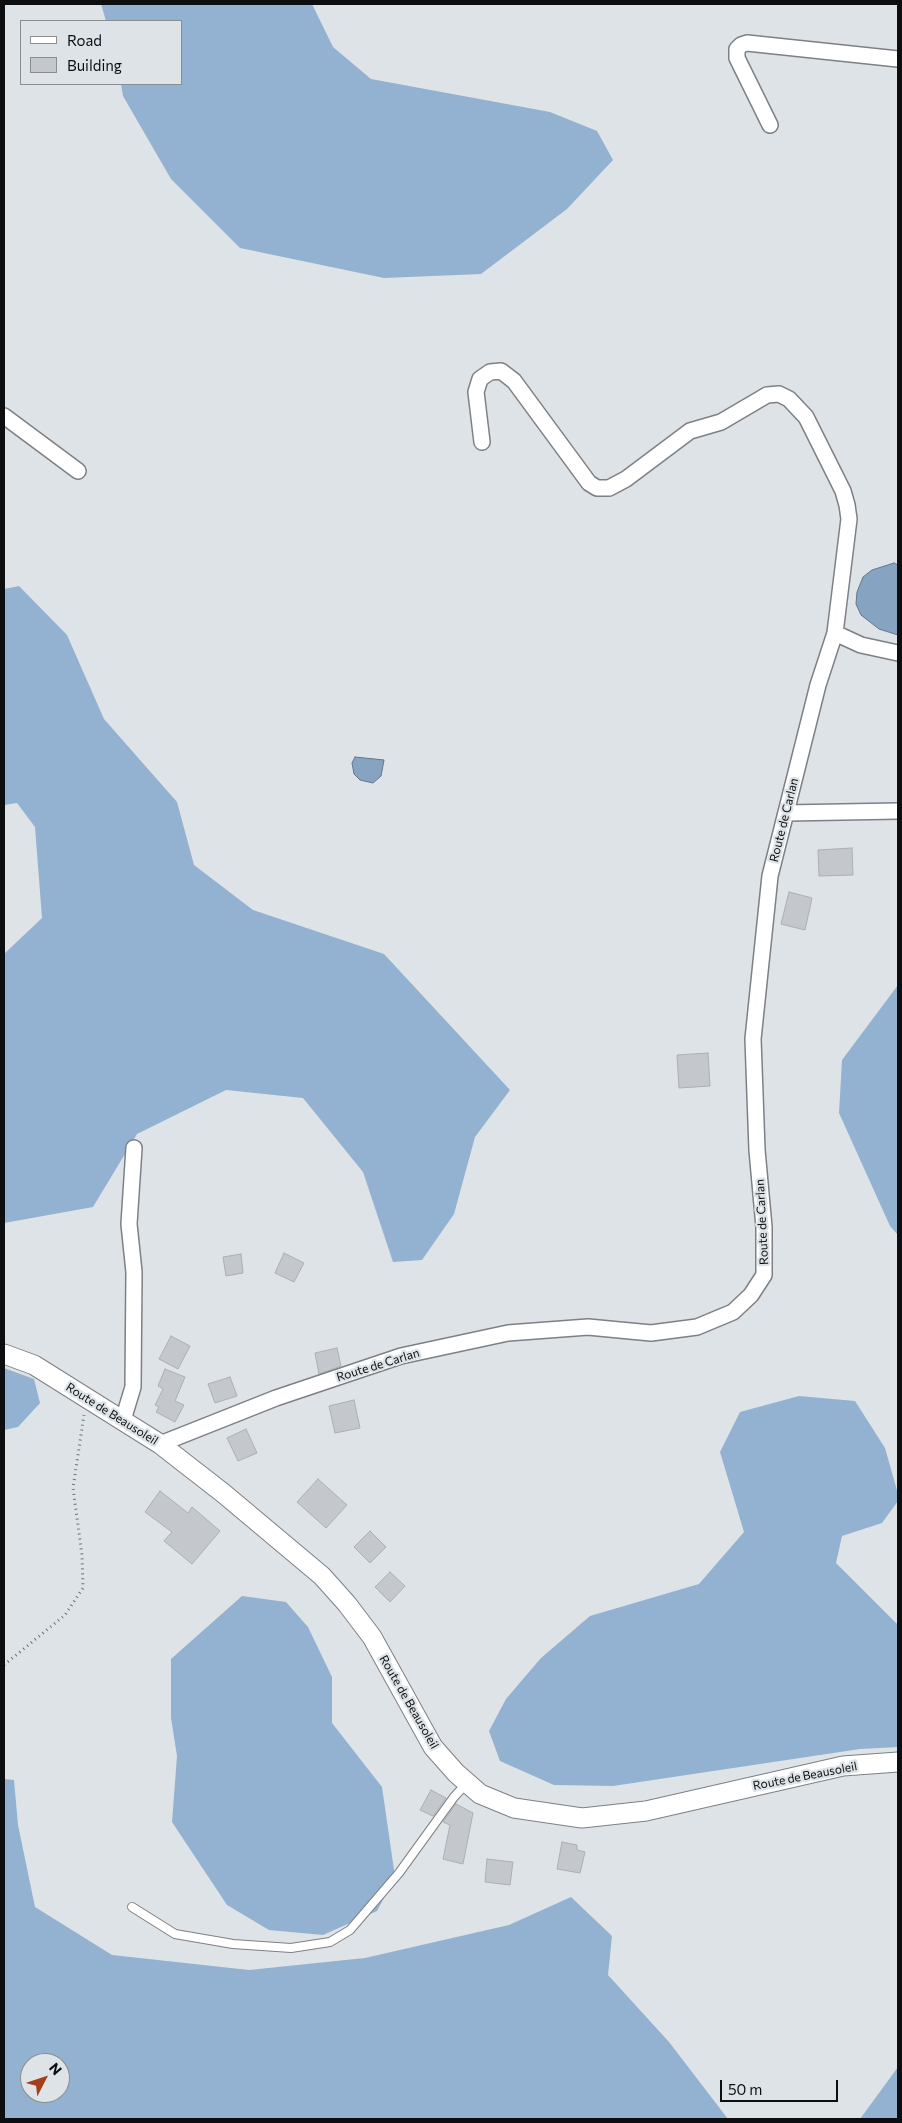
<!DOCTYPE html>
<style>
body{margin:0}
#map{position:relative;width:902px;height:2123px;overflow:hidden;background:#dee3e7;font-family:Commissioner,sans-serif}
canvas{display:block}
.frame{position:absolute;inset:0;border:5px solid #0c0e0f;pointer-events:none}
.legend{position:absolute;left:20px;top:20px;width:162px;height:65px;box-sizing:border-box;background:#dee3e7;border:1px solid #8a8e91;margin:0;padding:6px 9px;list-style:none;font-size:15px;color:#0c0e0f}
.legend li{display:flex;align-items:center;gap:10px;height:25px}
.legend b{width:25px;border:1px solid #8a8e91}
.north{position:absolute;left:20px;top:2053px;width:50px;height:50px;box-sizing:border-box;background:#dee3e7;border:1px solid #8a8e91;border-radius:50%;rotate:49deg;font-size:14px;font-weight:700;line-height:20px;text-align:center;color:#0c0e0f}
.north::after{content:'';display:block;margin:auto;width:18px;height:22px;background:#a53f18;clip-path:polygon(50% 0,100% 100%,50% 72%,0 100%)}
.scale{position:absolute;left:720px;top:2080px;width:118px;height:22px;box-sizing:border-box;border:2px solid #0c0e0f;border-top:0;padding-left:6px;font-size:15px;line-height:18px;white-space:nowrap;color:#0c0e0f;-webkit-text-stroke:4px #dee3e7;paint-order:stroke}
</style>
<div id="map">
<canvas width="902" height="2123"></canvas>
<div class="frame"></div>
<ul class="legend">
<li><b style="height:6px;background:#fff"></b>Road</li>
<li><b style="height:14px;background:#c4c8cd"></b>Building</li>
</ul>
<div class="north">N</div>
<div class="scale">50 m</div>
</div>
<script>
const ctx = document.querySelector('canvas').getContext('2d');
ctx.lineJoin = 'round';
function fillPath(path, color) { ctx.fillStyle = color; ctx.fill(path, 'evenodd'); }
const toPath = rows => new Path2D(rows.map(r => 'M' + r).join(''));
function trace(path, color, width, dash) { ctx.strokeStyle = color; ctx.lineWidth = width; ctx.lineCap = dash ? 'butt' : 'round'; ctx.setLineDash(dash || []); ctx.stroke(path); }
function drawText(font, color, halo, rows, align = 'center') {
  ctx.font = font + ' Commissioner,sans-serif'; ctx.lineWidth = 4.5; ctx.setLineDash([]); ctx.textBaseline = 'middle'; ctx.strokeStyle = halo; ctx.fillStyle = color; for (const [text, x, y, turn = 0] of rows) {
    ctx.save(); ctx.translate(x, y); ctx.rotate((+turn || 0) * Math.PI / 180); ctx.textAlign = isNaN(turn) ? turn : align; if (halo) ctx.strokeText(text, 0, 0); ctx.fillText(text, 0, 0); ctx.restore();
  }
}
const forest = toPath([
 [101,4,312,4,333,47,371,79,550,112,597,131,613,160,567,209,481,274,384,278,240,248,171,179,123,96,121,84,181,84,181,21,106,21],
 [19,586,67,635,104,719,177,802,194,865,253,910,384,954,510,1090,475,1137,454,1214,422,1260,393,1262,363,1172,303,1098,226,1090,137,1134,93,1207,4,1223,4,954,42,918,35,827,17,803,4,805,4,589],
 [898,985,898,1235,890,1226,839,1113,842,1060],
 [4,1368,34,1379,40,1403,18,1427,4,1430],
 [799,1396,855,1401,885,1448,898,1494,898,1501,882,1523,842,1536,836,1563,898,1625,898,1747,860,1749,613,1786,554,1785,500,1761,489,1731,506,1699,541,1658,590,1616,699,1584,744,1532,720,1452,740,1412],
 [242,1596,286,1602,308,1627,332,1677,332,1723,382,1787,395,1877,377,1911,323,1935,269,1930,227,1905,172,1822,177,1756,171,1718,171,1659],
 [4,1779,14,1780,18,1825,35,1907,112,1955,249,1970,365,1958,509,1925,571,1897,612,1936,608,1975,669,2042,728,2119,4,2119],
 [30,2063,60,2063,60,2093,30,2093],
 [898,2067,898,2119,860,2119]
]);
const water = toPath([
 [894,563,898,565,898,635,879,629,861,615,856,604,857,592,863,577,872,570,894,563],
 [355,757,384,760,381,776,373,783,360,780,354,774,352,763,355,757]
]);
const building = toPath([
 [852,848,853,875,819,876,818,850,852,848],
 [789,892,812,898,805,930,781,924,789,892],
 [708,1053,710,1086,679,1088,677,1055,708,1053],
 [284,1253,304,1263,294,1282,275,1273,284,1253],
 [241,1254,243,1273,226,1276,223,1257,241,1254],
 [171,1336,190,1346,178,1369,159,1359,171,1336],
 [337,1348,341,1366,319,1374,315,1353,337,1348],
 [165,1369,185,1377,175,1401,184,1405,175,1422,156,1412,159,1407,155,1405,163,1389,158,1386,165,1369],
 [230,1377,237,1396,215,1403,208,1384,230,1377],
 [354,1400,360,1428,335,1433,329,1406,354,1400],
 [246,1429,257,1453,238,1461,227,1438,246,1429],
 [318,1479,347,1505,326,1528,297,1502,318,1479],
 [160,1491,188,1513,192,1507,220,1531,192,1564,164,1541,172,1532,145,1512,160,1491],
 [370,1531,386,1547,370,1563,354,1547,370,1531],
 [390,1572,405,1586,390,1602,375,1587,390,1572],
 [431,1790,446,1798,433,1816,420,1810,431,1790],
 [456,1804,473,1813,463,1864,443,1859,450,1825,443,1822,456,1804],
 [562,1842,577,1845,577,1850,585,1852,580,1873,557,1869,562,1842],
 [487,1859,513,1862,510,1885,485,1882,487,1859]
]);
const path = toPath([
 [4,1665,65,1615,83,1588,82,1555,73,1488,84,1415]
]);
const service = toPath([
 [132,1907,175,1934,233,1944,291,1948,330,1942,350,1930,399,1873,454,1797,467,1783]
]);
const minor = toPath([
 [770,125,737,58,737,49,741,45,747,43,898,59],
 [4,416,78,471],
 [482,442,476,392,480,379,490,372,501,371,514,381,589,483,597,488,609,488,626,479,690,431,721,422,767,395,779,394,789,399,806,417,843,491,847,505,849,519,835,633],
 [786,813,898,811],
 [123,1420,133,1387,134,1272,129,1224,134,1148],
 [160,1444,276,1398,401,1356,508,1333,588,1327,651,1333,697,1327,733,1312,751,1295,764,1275,764,1227,757,1150,753,1039,770,876,818,685,835,633,861,645,898,653]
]);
const tertiary = toPath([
 [4,1354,34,1365,160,1444,223,1493,322,1576,347,1604,372,1637,433,1747,456,1773,480,1794,514,1808,582,1818,646,1811,843,1766,898,1762]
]);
const streetNames = [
 ["Route de Carlan",784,820,-76],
 ["Route de Carlan",762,1222,-93],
 ["Route de Carlan",378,1365,-17],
 ["Route de Beausoleil",112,1414,32],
 ["Route de Beausoleil",409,1702,60],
 ["Route de Beausoleil",805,1776,-11]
];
fillPath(forest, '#93b1d0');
fillPath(water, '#86a4c2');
trace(water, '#61778c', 1);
fillPath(building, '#c4c8cd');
trace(building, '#abafb3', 1);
trace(service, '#7d8085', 10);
trace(minor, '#7d8085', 18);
trace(tertiary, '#7d8085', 21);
trace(path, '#6d7173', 3, [1, 4]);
trace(service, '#fff', 8);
trace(minor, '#fff', 15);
trace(tertiary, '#fff', 19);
drawText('12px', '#0c0e0f', '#dee3e7', streetNames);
</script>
